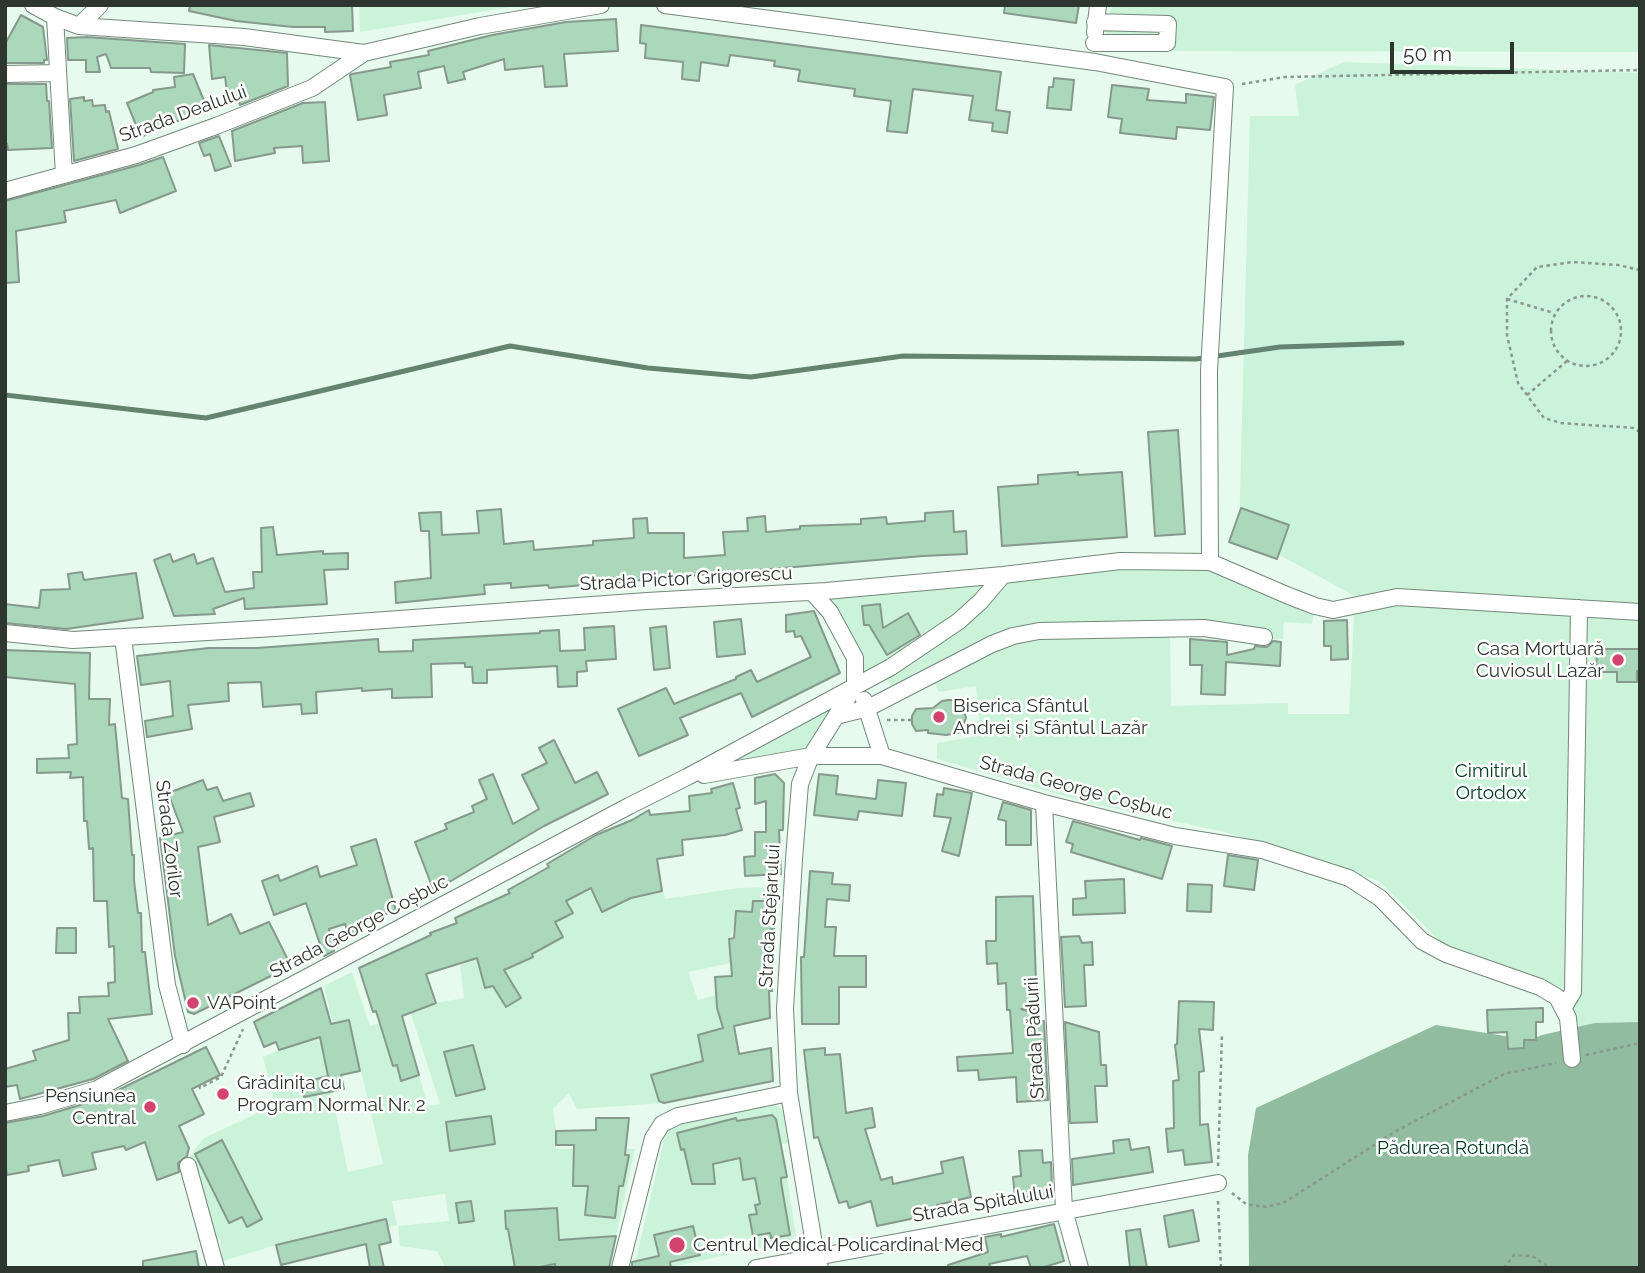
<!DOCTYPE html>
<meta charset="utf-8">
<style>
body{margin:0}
#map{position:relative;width:1645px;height:1273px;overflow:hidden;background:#e6fbed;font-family:Raleway,sans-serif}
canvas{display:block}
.frame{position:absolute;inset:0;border:7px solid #2e3630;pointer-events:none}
.scale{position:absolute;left:1390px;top:42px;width:124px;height:32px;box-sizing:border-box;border:4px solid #2e3630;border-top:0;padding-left:9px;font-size:21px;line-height:24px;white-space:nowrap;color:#2e3630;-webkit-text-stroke:5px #fff;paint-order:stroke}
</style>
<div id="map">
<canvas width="1645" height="1273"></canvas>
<div class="frame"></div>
<div class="scale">50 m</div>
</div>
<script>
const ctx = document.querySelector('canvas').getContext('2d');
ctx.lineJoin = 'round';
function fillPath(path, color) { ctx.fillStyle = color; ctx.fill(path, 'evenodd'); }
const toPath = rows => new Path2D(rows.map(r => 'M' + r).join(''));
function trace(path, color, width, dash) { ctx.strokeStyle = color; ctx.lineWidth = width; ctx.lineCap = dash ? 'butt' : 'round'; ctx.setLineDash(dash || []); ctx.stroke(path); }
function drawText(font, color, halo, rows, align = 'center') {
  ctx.font = font + ' Raleway,sans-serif'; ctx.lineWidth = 5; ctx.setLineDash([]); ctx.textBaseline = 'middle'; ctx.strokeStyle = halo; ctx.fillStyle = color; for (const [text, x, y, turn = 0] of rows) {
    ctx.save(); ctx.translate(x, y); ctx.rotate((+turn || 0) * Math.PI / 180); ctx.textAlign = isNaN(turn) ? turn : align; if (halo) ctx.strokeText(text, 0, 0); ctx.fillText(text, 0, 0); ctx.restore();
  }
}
const green = toPath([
 [359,5,522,5,360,32],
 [1111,5,1640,5,1640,52,1105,51],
 [1343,62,1640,73,1640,1022,1595,1023,1578,1029,1565,989,1443,944,1379,881,1225,832,1085,802,937,759,937,743,973,737,971,722,979,721,976,686,939,692,933,681,1009,643,1036,637,1170,637,1171,706,1288,703,1288,714,1349,714,1355,596,1239,533,1250,116,1299,116,1295,85],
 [1210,562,1315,606,1312,624,1284,622,1283,639,1039,631,895,693,883,672,855,686,811,756,687,777,855,686,855,658,812,592],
 [778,887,777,901,753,901,752,912,736,911,735,925,729,939,731,963,688,972,698,1000,716,995,723,1028,698,1035,703,1061,666,1071,655,1090,659,1101,664,1103,577,1109,569,1093,553,1109,556,1131,556,1149,635,1149,609,1268,446,1268,437,1251,400,1246,398,1226,449,1221,445,1194,392,1201,397,1225,387,1227,385,1219,276,1245,223,1261,220,1240,212,1242,190,1156,204,1138,275,1105,263,1057,295,1043,320,1037,348,1172,383,1164,349,1020,333,1024,324,986,352,972,370,1026,380,1023,393,1066,397,1065,401,1080,419,1075,428,1106,440,1104,401,983,419,1009,436,1003,464,998,460,963,447,927,457,922,491,946,505,970,533,957,517,923,551,943,563,937,555,922,573,913,566,901,592,890,602,911,631,898,663,891,665,899,738,888],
 [773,1104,783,1110,788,1143,781,1144,776,1119,772,1115,737,1121,736,1118,677,1134,681,1150,687,1149,693,1184,715,1184,712,1167,718,1163,745,1157,747,1168,741,1169,743,1180,762,1177,778,1183,781,1182,781,1178,787,1177,796,1236,791,1242,738,1253,734,1235,724,1237,727,1255,666,1268,634,1268,664,1140,661,1141,667,1131,679,1125]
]);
const forest = toPath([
 [1640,1022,1640,1268,1249,1268,1248,1155,1256,1108,1436,1025,1530,1040,1542,1035,1595,1023]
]);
const stream = toPath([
 [5,395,206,418,510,346,648,368,751,377,903,356,1196,359,1280,347,1402,343]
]);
const building = toPath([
 [190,5,352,5,353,31,325,32,325,27,293,27,236,21,189,11,190,5],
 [1005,5,1079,5,1076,23,1004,13,1005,5],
 [21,15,43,27,47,60,44,60,44,63,5,63,5,44,21,15],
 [616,19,618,51,564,54,567,86,545,87,543,66,505,70,504,59,463,72,465,79,448,83,444,66,418,72,421,88,384,95,387,115,358,120,350,75,352,74,391,67,390,62,429,55,428,51,492,35,566,22,616,19],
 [641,25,1001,72,996,110,1010,112,1007,133,992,131,993,123,969,120,973,96,913,89,907,133,887,131,891,101,854,96,855,89,798,81,800,70,774,66,775,61,730,55,728,66,701,62,699,81,682,79,683,62,645,58,646,44,640,43,641,25],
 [86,37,185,44,184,73,151,72,150,68,111,68,106,54,97,57,100,72,86,72,86,60,68,60,67,38,86,37],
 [209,45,287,53,288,86,240,105,238,98,228,99,225,77,212,79,209,45],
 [193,74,207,108,141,137,127,103,153,92,153,90,175,87,174,77,193,74],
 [1054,78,1074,80,1071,110,1047,108,1049,87,1053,87,1054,78],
 [5,84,46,84,47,101,49,101,52,148,8,150,7,144,5,144,5,84],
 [1112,85,1149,89,1147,100,1186,103,1186,94,1214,97,1210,130,1177,127,1176,139,1120,133,1122,119,1108,117,1112,85],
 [84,97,84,101,92,100,93,106,105,105,106,112,109,111,118,149,74,161,70,99,84,97],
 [325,102,329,161,303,163,302,146,274,148,275,153,235,161,232,131,303,103,325,102],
 [219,136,231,166,215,171,210,154,204,156,199,143,219,136],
 [163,157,176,191,120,213,116,200,64,211,66,222,16,231,19,282,5,283,5,201,139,165,163,157],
 [1178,430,1185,534,1155,536,1148,432,1178,430],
 [1078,472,1078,475,1122,472,1127,537,1002,546,998,487,1038,484,1038,475,1078,472],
 [1241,508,1289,525,1277,559,1229,542,1241,508],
 [501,509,504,544,533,541,534,550,593,545,593,541,634,538,633,519,647,518,648,533,684,533,684,558,725,555,723,532,748,531,747,518,765,516,766,532,800,529,800,526,861,524,861,519,886,517,887,524,925,521,925,513,953,511,954,532,966,531,967,554,923,556,549,588,548,585,511,588,511,583,484,585,485,594,396,603,395,582,431,578,429,531,421,531,419,513,441,512,442,535,479,533,477,511,501,509],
 [273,527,277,555,323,551,323,554,348,553,348,569,324,570,327,604,245,609,244,598,213,609,215,614,174,616,154,560,170,554,173,562,194,554,197,564,213,558,225,592,254,588,253,572,262,572,261,528,273,527],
 [82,572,84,580,136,573,143,618,66,629,5,623,5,604,39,608,41,590,70,589,68,574,82,572],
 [880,604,883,628,908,613,920,635,887,655,869,625,864,625,862,606,880,604],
 [814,611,840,673,752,717,741,693,680,718,688,735,639,756,618,709,666,688,674,704,736,679,736,677,751,670,757,682,811,657,801,636,795,637,794,631,786,632,786,615,814,611],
 [741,619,745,654,717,657,714,622,741,619],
 [1347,620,1348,659,1331,660,1331,646,1324,646,1324,621,1347,620],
 [614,626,616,659,586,661,587,671,577,672,577,686,558,687,557,666,487,670,487,683,473,683,472,667,465,667,465,663,431,664,432,697,392,698,392,689,362,691,362,688,316,692,317,713,302,714,301,704,263,707,261,682,228,683,229,701,188,705,192,729,147,737,145,721,173,716,170,681,141,685,137,656,209,648,257,648,378,639,379,652,413,651,413,640,540,633,540,631,559,630,560,651,585,650,584,628,614,626],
 [666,626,670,668,654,670,650,628,666,626],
 [1190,639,1227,642,1227,655,1254,649,1255,646,1267,647,1273,641,1281,642,1280,666,1226,662,1225,695,1201,694,1202,665,1190,665,1190,639],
 [1597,649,1640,649,1640,671,1637,671,1637,682,1617,682,1617,672,1596,672,1597,649],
 [5,650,90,653,89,699,110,699,109,725,115,724,122,798,128,799,132,855,134,855,134,880,138,913,141,913,142,952,145,952,152,1014,108,1019,128,1061,93,1079,20,1099,17,1085,5,1087,5,1069,36,1060,33,1051,69,1040,68,1013,80,1013,79,997,109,996,108,983,115,982,114,946,109,947,107,901,94,901,93,848,89,849,87,821,84,821,83,777,70,778,71,772,37,773,37,759,69,758,68,745,77,744,75,684,5,677,5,650],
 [948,700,953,700,963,707,966,718,962,729,958,733,946,735,928,733,928,730,916,731,912,724,912,716,916,709,933,708,942,701,948,700],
 [554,740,575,783,597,772,608,794,544,826,451,881,433,889,415,842,447,829,445,824,474,812,472,806,487,799,479,780,493,774,513,824,539,809,522,775,547,763,539,748,554,740],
 [775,774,784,783,783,830,779,830,781,874,745,876,744,857,755,856,755,832,766,832,766,801,755,804,755,778,775,774],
 [819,774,838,776,836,794,876,799,878,780,906,783,902,816,859,811,857,820,814,815,819,774],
 [203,780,207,790,217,787,223,801,250,793,254,806,214,817,220,842,198,847,208,925,231,914,240,934,269,922,291,966,194,1014,188,1012,175,956,160,838,183,832,168,793,203,780],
 [733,783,740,808,736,809,742,830,725,835,682,840,683,855,657,859,662,891,631,898,602,912,591,888,566,901,573,913,555,922,563,937,532,954,533,957,504,970,521,998,506,1007,493,986,485,988,477,958,426,974,436,1003,402,1016,419,1075,401,1081,397,1065,393,1066,376,1011,373,1012,359,968,431,935,430,933,457,923,455,918,510,893,508,890,549,867,547,864,596,835,632,820,649,810,650,815,690,811,689,796,712,793,711,789,733,783],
 [944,788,972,793,959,856,942,851,951,818,934,816,937,794,943,795,944,788],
 [1003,802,1031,810,1031,845,1006,845,1006,821,998,819,1003,802],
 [1073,821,1140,840,1141,838,1172,846,1162,879,1071,852,1073,844,1066,842,1073,821],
 [376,839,396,911,365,920,367,926,349,935,345,924,329,929,334,951,324,956,306,903,274,915,262,881,278,875,280,881,317,866,320,877,357,865,351,847,376,839],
 [1228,855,1258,860,1254,890,1224,886,1228,855],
 [810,871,833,873,832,884,850,885,849,901,827,899,825,927,836,927,834,956,866,956,866,987,839,987,839,1024,802,1024,801,957,804,957,810,871],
 [1124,879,1125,913,1073,915,1073,899,1086,898,1085,881,1124,879],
 [1188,884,1212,885,1211,912,1187,911,1188,884],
 [1033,896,1037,1009,1021,1009,1037,1014,1037,1021,1044,1021,1048,1100,1017,1102,1016,1077,979,1080,978,1070,958,1071,957,1057,1013,1053,1010,1010,1007,1010,1006,983,998,984,997,963,987,964,986,941,996,941,996,897,1033,896],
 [753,901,777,901,774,929,771,929,773,960,770,960,772,991,769,991,770,1018,734,1026,739,1054,771,1048,773,1081,664,1103,659,1101,651,1075,703,1061,698,1035,723,1028,717,1008,715,977,732,976,729,939,734,938,736,911,752,912,753,901],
 [57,928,76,928,76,953,56,953,57,928],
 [1079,936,1082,943,1092,942,1093,965,1084,965,1086,1006,1065,1007,1061,937,1079,936],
 [321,988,331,1024,349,1020,360,1071,341,1075,344,1089,304,1097,301,1083,328,1076,320,1037,279,1050,276,1042,264,1047,254,1022,321,988],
 [1179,1001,1214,1002,1213,1030,1199,1029,1204,1071,1199,1072,1200,1125,1208,1124,1212,1162,1185,1165,1183,1150,1168,1152,1166,1129,1174,1128,1173,1081,1179,1080,1175,1045,1177,1044,1179,1001],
 [1543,1008,1543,1022,1536,1022,1536,1040,1524,1040,1524,1048,1508,1049,1507,1032,1488,1033,1487,1010,1543,1008],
 [1065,1022,1099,1032,1101,1065,1106,1065,1107,1086,1095,1086,1097,1122,1070,1123,1065,1022],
 [473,1045,485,1089,456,1096,444,1052,473,1045],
 [206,1047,220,1075,192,1089,204,1114,179,1126,189,1148,187,1156,178,1163,179,1172,157,1180,145,1142,126,1150,124,1146,92,1153,96,1169,63,1176,59,1160,28,1166,29,1171,7,1175,5,1164,5,1123,43,1116,100,1099,206,1047],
 [825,1048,825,1055,840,1054,846,1113,872,1108,875,1127,865,1129,881,1180,892,1177,893,1184,943,1173,941,1162,963,1157,971,1197,937,1205,939,1213,877,1226,871,1201,849,1208,847,1201,839,1203,818,1137,814,1138,804,1050,825,1048],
 [772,1115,776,1119,787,1177,781,1178,781,1182,790,1235,771,1238,770,1233,753,1236,749,1215,757,1214,755,1205,760,1204,755,1178,743,1180,740,1158,713,1164,715,1184,692,1184,684,1149,681,1150,677,1133,736,1118,737,1121,772,1115],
 [491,1116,495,1144,450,1151,446,1122,491,1116],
 [596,1118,629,1118,625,1155,629,1155,623,1186,619,1186,615,1218,585,1215,588,1186,573,1186,574,1145,556,1145,556,1131,596,1130,596,1118],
 [1129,1139,1131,1150,1149,1147,1153,1172,1073,1185,1072,1159,1114,1153,1113,1141,1129,1139],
 [222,1140,262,1219,247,1227,242,1217,229,1223,195,1154,222,1140],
 [1042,1150,1043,1163,1051,1162,1052,1188,1045,1189,1046,1195,1015,1198,1013,1177,1021,1176,1019,1151,1042,1150],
 [471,1201,474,1221,459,1223,456,1203,471,1201],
 [557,1208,559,1240,616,1236,609,1268,555,1268,555,1264,535,1268,515,1268,508,1229,506,1229,505,1211,557,1208],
 [1193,1210,1199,1241,1169,1247,1164,1216,1193,1210],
 [386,1219,391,1242,379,1245,384,1268,370,1268,366,1244,281,1265,276,1245,386,1219],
 [1054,1224,1064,1261,1041,1268,1031,1268,1027,1256,989,1264,991,1268,949,1268,948,1265,988,1252,985,1237,1001,1234,1001,1237,1054,1224],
 [693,1226,700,1255,670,1262,671,1268,632,1268,632,1262,659,1256,654,1235,693,1226],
 [1140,1229,1147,1268,1130,1268,1126,1231,1140,1229],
 [196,1251,199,1268,143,1268,143,1261,196,1251]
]);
const path = toPath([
 [1242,84,1285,77,1640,70],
 [1640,270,1618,265,1572,262,1537,267,1507,299,1507,335,1518,383,1544,418,1561,423,1633,428,1640,432],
 '1551 331a35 35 0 1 1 70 0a35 35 0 1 1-70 0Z',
 [1507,299,1554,313],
 [1527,395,1567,361],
 [887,720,912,720],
 [1586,1055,1640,1043],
 [199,1085,200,1088,221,1077,243,1029],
 [1218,1166,1222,1033],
 [1232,1193,1246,1204,1266,1207,1285,1202,1396,1131,1504,1074,1556,1063],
 [1218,1201,1221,1268],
 [1504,1268,1514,1255,1532,1256,1550,1268]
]);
const minor = toPath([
 [33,5,55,17,79,26,244,37,364,53,480,26,601,5],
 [665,5,1095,62,1225,87,1209,371,1210,562],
 [55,17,64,175],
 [79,26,100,5],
 [1095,32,1098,5],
 [1094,43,1167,43,1168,24,1095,22],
 [5,74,57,73],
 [5,191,136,155,216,126,312,88,364,53],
 [812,592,830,612,855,658,855,686,811,756,800,784,794,859,785,1009,789,1093,816,1256,820,1268],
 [5,633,73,640,275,628,647,601,826,591,1003,575,1120,561,1210,562,1289,596,1315,606,1333,610,1397,597,1640,612],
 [123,637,167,985,183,1045],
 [864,700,882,756],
 [836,716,868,708,992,644,1013,636,1039,631,1204,628,1264,637],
 [704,775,811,756,882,756,1044,803,1175,836,1262,850,1349,878,1380,898,1422,941,1446,954,1540,987,1557,997,1568,1018,1572,1059],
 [1044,803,1064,1210,1080,1268],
 [1564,1007,1573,992,1579,608],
 [5,1113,40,1106,97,1089,629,806,687,777,891,667,959,621,981,601,1003,575],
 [188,1166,216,1268],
 [620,1268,653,1138,662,1124,678,1116,789,1093],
 [756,1268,1218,1183]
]);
const markers = [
 [1618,660,7,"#d2446e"],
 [939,717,7,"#d2446e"],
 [193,1003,7,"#d2446e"],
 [223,1094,7,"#d2446e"],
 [150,1107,7,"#d2446e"],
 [677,1245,9,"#d2446e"]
];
const streetNames = [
 ["Strada Dealului",183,114,-20],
 ["Strada Pictor Grigorescu",686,579,-3],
 ["Strada George Coșbuc",1076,788,15],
 ["Strada Zorilor",169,839,83],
 ["Strada Stejarului",770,916,-87],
 ["Strada George Coșbuc",359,927,-28],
 ["Strada Pădurii",1035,1038,-93],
 ["Strada Spitalului",983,1204,-10]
];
const poiNames = [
 ["Casa Mortuară",1604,649,"right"],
 ["Cuviosul Lazăr",1604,671,"right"],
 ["Biserica Sfântul",953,706],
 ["Andrei și Sfântul Lazăr",953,728],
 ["VAPoint",207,1003],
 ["Grădinița cu",237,1083],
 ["Program Normal Nr. 2",237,1105],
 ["Pensiunea",136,1096,"right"],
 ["Central",136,1118,"right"],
 ["Centrul Medical Policardinal Med",693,1245]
];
const parkNames = [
 ["Cimitirul",1491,771],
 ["Ortodox",1491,793],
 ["Pădurea Rotundă",1453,1148]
];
fillPath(green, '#cbf3d9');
fillPath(forest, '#91bca0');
trace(stream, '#648470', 5);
fillPath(building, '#abd7ba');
trace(building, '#85998c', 2);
trace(minor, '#74877b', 18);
trace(path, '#89978d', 2.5, [3.5, 3.5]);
trace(minor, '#fff', 16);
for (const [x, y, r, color] of markers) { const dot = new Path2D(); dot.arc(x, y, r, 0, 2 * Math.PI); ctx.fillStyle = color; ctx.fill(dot); trace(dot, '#fff', 2.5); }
drawText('19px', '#2e3630', '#fff', streetNames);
drawText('19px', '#2e3630', '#fff', poiNames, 'left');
drawText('19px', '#013a20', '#fff', parkNames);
</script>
